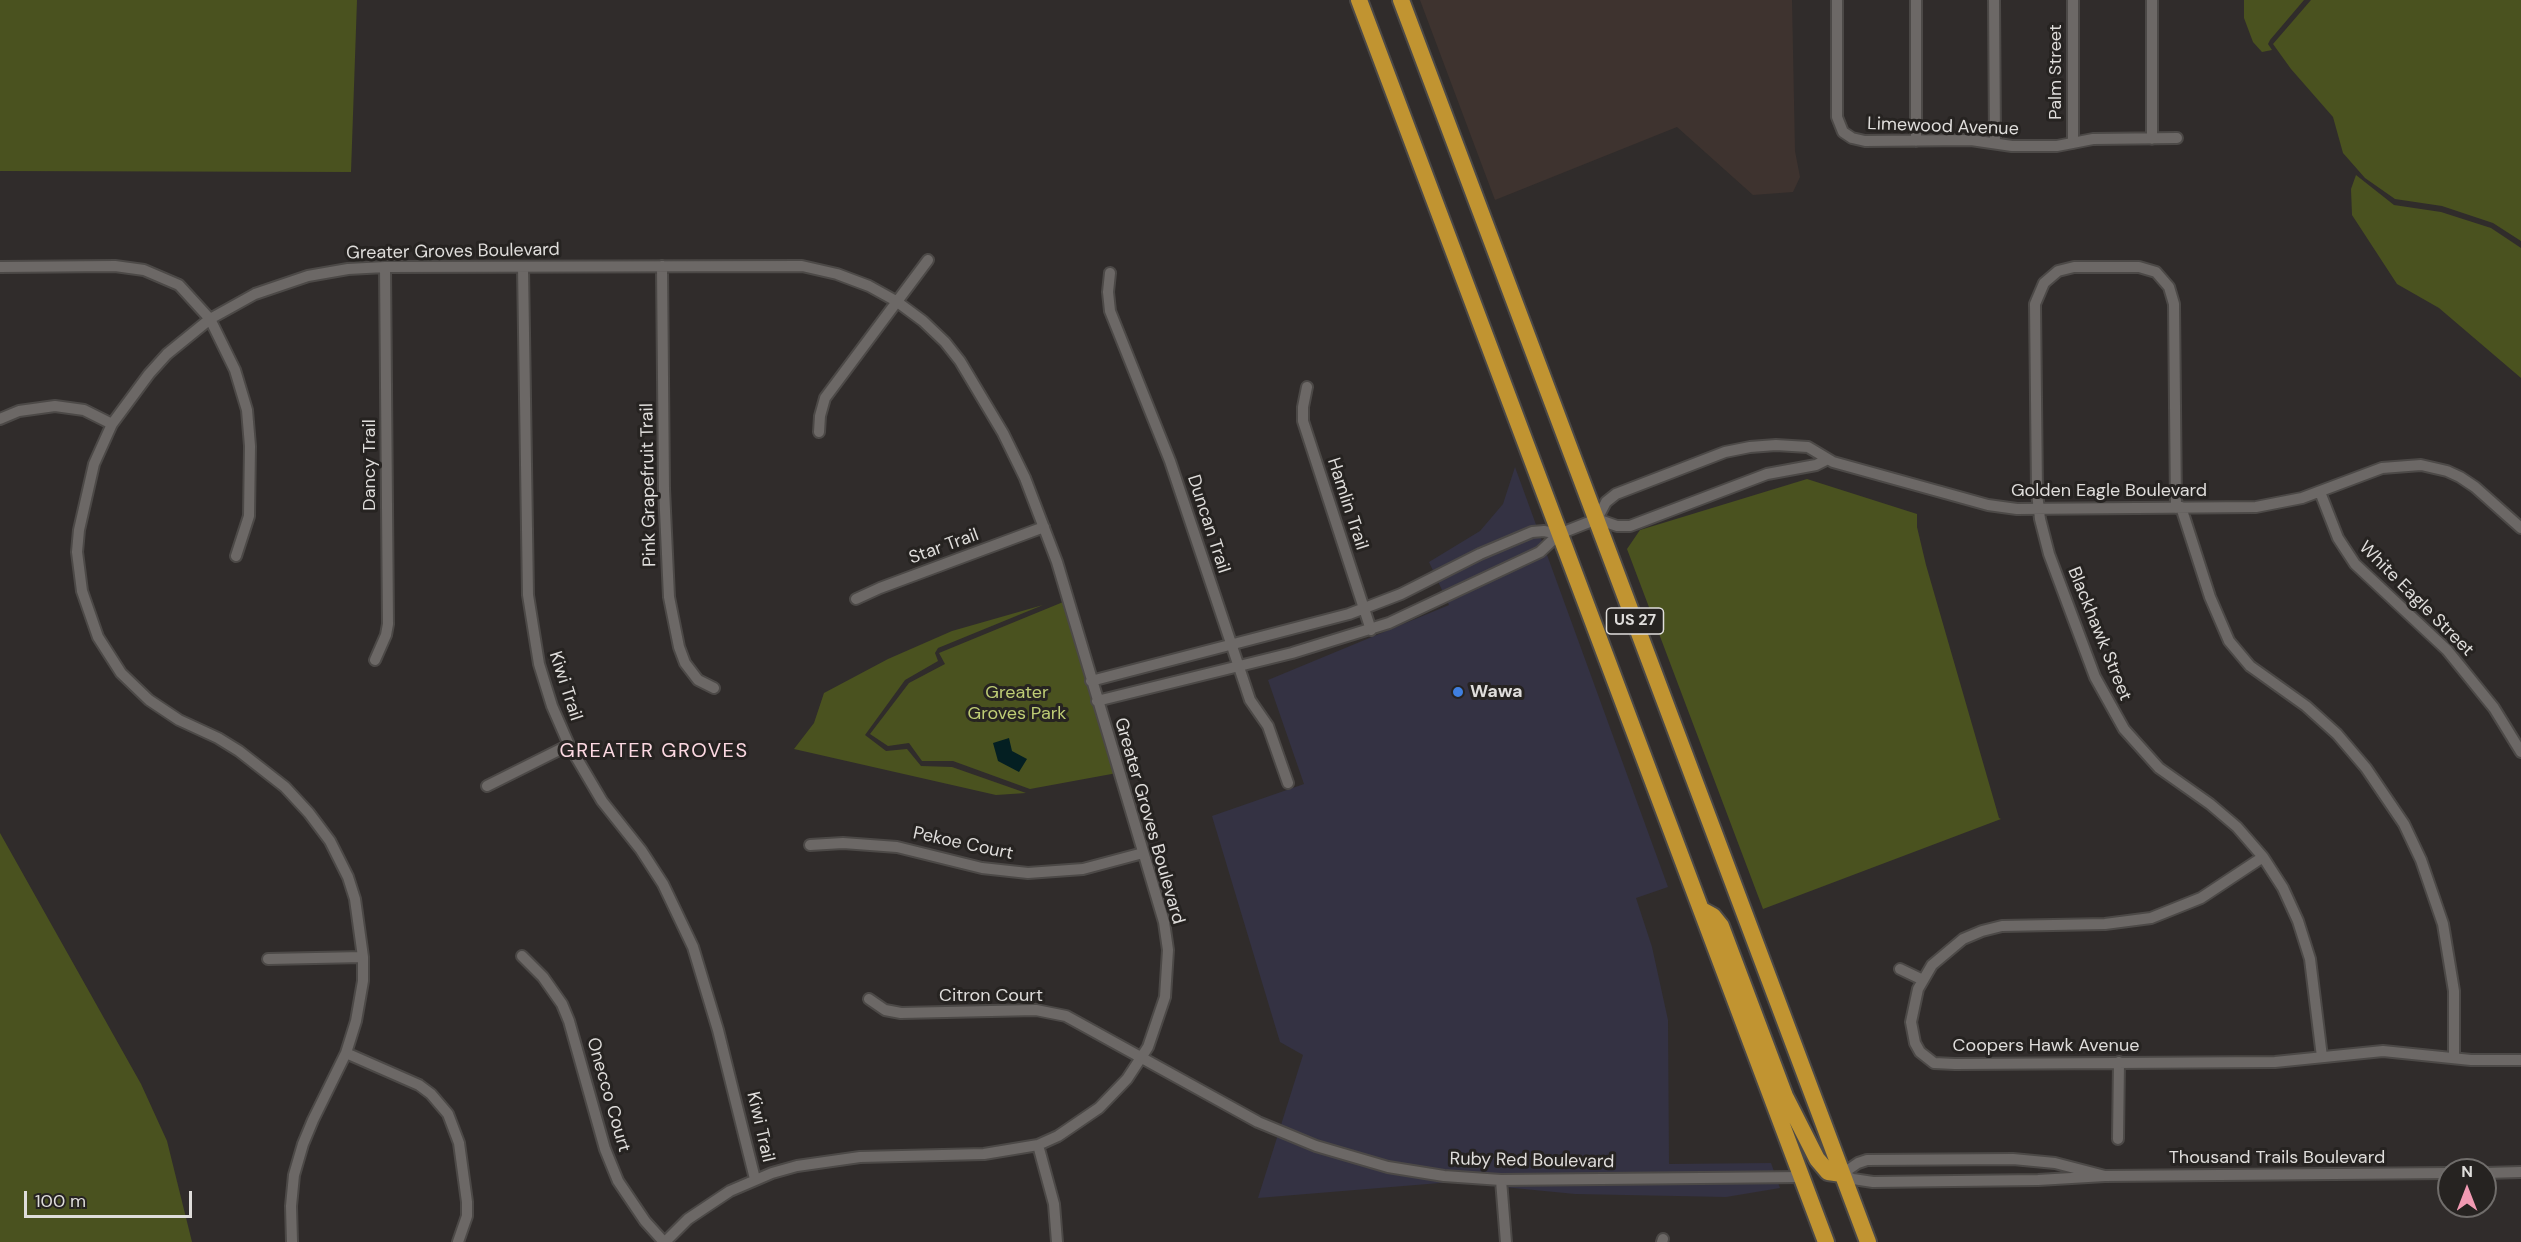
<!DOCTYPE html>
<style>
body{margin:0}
#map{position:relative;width:2521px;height:1242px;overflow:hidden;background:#302c2b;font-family:"DM Sans",sans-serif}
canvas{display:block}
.north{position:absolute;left:2437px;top:1158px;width:60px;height:60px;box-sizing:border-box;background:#262321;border:2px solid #706d6b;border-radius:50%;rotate:0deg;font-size:16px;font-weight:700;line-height:24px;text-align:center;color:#dfdddb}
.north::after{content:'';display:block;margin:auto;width:21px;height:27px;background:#f19ab3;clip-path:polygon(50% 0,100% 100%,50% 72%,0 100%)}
.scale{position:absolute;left:24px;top:1191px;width:168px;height:27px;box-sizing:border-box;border:3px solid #dfdddb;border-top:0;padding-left:8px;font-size:18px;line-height:21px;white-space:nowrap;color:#dfdddb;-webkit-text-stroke:4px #262321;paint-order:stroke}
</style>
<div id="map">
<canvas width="2521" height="1242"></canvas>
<div class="north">N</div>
<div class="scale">100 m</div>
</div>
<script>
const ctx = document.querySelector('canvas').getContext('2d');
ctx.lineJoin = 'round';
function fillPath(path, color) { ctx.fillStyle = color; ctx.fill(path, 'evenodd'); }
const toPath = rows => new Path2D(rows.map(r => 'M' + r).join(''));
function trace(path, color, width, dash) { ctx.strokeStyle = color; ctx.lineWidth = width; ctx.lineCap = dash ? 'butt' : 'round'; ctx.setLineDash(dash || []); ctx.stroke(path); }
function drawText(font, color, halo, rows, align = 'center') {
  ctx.font = font + ' "DM Sans",sans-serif'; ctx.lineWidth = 6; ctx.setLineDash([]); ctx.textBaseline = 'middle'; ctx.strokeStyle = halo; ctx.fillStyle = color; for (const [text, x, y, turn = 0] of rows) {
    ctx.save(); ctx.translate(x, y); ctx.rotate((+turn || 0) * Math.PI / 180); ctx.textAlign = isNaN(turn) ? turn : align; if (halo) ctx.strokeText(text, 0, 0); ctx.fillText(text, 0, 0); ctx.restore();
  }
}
const built = toPath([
 [1420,0,1792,0,1795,151,1800,177,1793,192,1753,195,1677,127,1495,200]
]);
const industrial = toPath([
 [1515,467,1668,887,1636,898,1652,947,1668,1020,1669,1164,1771,1163,1780,1188,1726,1197,1575,1194,1452,1182,1258,1198,1303,1055,1280,1042,1212,816,1304,784,1268,680,1449,605,1429,562,1480,531,1503,504]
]);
const green = toPath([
 [0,0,357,0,351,172,0,171],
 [2244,0,2304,0,2270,40,2268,44,2272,50,2262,52,2253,42,2244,18],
 [2311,0,2521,0,2521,241,2493,223,2442,206,2395,199,2365,178,2343,153,2333,117,2291,69,2273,44],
 [2356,175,2394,205,2441,212,2491,228,2521,248,2521,378,2439,308,2397,284,2352,215,2351,189],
 [1807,479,1917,514,1917,527,1926,565,1999,818,2001,819,1763,909,1627,549,1640,530],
 [1068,600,1117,773,1030,789,953,761,922,761,909,743,888,746,870,734,909,683,945,664,939,653],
 [1043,605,938,648,935,653,938,661,905,680,865,735,886,751,907,749,921,766,952,767,1026,793,996,795,794,749,814,723,824,693,888,659,952,631],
 [0,833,141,1084,167,1141,192,1242,0,1242]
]);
const water = toPath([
 [1009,738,1012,751,1027,759,1019,772,998,761,993,743]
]);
const minor = toPath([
 [1837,0,1837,117,1843,132,1852,138,1865,141,1971,140,2012,146,2057,146,2093,139,2177,138],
 [1916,0,1916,141],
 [1994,0,1995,143],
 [2073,0,2073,143],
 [2152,0,2152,139],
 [662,266,664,489,669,597,679,647,685,663,698,680,714,688],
 [0,267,115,266,144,270,179,285,210,319,235,370,247,410,250,446,249,516,236,556],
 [523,267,528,595,539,664,552,706,569,745,602,801,641,850,663,884,693,947,718,1030,755,1179],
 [1110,273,1108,292,1110,311,1170,461,1250,700,1268,726,1288,783],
 [1307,387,1303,407,1303,421,1371,630],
 [0,419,19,411,55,406,84,410,112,424],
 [819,432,820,416,825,398,928,260],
 [2320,492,2338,538,2355,564,2447,650,2494,708,2521,752],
 [2181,507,2210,597,2229,641,2250,666,2306,706,2337,734,2366,768,2404,824,2421,860,2443,924,2454,991,2454,1057],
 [2176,508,2174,304,2169,287,2156,272,2139,267,2074,267,2058,271,2044,283,2035,304,2037,493,2040,519,2049,554,2095,677,2124,729,2159,768,2210,804,2237,827,2263,857,2283,888,2298,921,2310,959,2322,1057],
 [1597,519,1606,502,1616,494,1725,452,1750,447,1776,445,1808,447,1833,462,1988,505,2017,509,2256,507,2302,498,2382,468,2421,465,2447,471,2460,477,2475,487,2521,528],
 [1597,519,1617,526,1630,526,1767,474,1816,465,1826,460],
 [856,599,880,588,1044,527],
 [375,660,386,635,388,624,385,267],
 [1091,681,1349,614,1401,594,1480,554,1532,532,1544,531,1559,534],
 [1097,701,1292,653,1389,623,1540,552,1559,534,1597,519],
 [487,786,569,745],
 [810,845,843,843,897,847,982,868,1028,873,1083,869,1143,853],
 [2263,857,2201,898,2151,918,2105,924,2002,926,1982,931,1963,939,1932,965,1918,989,1911,1022,1915,1043,1920,1052,1934,1063,1955,1064,2275,1062,2383,1051,2471,1060,2521,1060],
 [522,956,543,977,562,1004,569,1021,605,1149,618,1181,645,1221,664,1242],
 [268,959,363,957],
 [1900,969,1923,980],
 [869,999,885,1010,901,1013,1036,1010,1066,1016,1258,1122,1316,1146,1388,1167,1444,1176,1501,1180,1802,1177],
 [346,1053,419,1085,431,1094,448,1114,459,1143,467,1202,467,1216,458,1242],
 [2118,1139,2119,1062],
 [1038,1145,1054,1204,1057,1242],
 [2485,1173,2521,1172],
 [2105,1176,2055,1163,2013,1159,1867,1160,1858,1163,1842,1174,1853,1179,1873,1182,2038,1180,2105,1176,2449,1173],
 [1501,1180,1506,1242],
 [292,1242,291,1206,294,1175,303,1144,313,1120,346,1053,356,1021,363,981,363,957,355,899,348,877,330,841,309,813,285,787,239,751,218,738,179,720,149,700,121,673,98,637,82,591,77,552,79,530,94,464,112,424,149,374,167,354,210,319,255,294,308,276,348,269,385,267,802,266,837,274,869,286,896,301,923,321,945,342,960,361,1003,433,1025,478,1057,562,1164,922,1168,950,1165,997,1148,1047,1127,1079,1099,1108,1058,1136,1038,1145,984,1154,860,1157,797,1166,772,1173,730,1191,688,1219,665,1242],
 [1662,1242,1663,1239]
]);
const trunk = toPath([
 [1359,0,1826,1242],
 [1401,0,1868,1242],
 [1702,910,1713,916,1721,926,1785,1096,1817,1159,1828,1172,1842,1174]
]);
const markers = [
 [1458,692,6,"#3f7fe0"]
];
const shields = [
 [1635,621,57]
];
const shieldNames = [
 ["US 27",1635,621]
];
const streetNames = [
 ["Palm Street",2056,72,-90],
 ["Limewood Avenue",1943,127,2],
 ["Greater Groves Boulevard",453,252,-1],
 ["Dancy Trail",370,465,-90],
 ["Pink Grapefruit Trail",649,485,-91],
 ["Golden Eagle Boulevard",2109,491],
 ["Hamlin Trail",1347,504,72],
 ["Duncan Trail",1208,524,72],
 ["Star Trail",944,547,-20],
 ["White Eagle Street",2416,599,45],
 ["Blackhawk Street",2099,634,68],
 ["Kiwi Trail",565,686,72],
 ["Greater Groves Boulevard",1149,821,74],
 ["Pekoe Court",963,844,12],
 ["Citron Court",991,996],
 ["Coopers Hawk Avenue",2046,1046],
 ["Onecco Court",608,1095,74],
 ["Kiwi Trail",760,1127,77],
 ["Thousand Trails Boulevard",2277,1158],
 ["Ruby Red Boulevard",1532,1161,1]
];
const poiNames = [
 ["Wawa",1470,692]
];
const parkNames = [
 ["Greater",1017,693],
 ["Groves Park",1017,714]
];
const neighbourhoodNames = [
 ["GREATER GROVES",654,752]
];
fillPath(built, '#3e332f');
fillPath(industrial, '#343243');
fillPath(green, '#4a521f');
fillPath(water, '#041f22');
trace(minor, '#4c4947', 14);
trace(trunk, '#4c4947', 20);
trace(minor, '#6c6866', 10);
trace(trunk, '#c19431', 16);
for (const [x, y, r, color] of markers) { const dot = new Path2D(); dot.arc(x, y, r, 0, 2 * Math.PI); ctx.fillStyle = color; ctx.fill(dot); trace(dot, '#262321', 2); }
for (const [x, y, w] of shields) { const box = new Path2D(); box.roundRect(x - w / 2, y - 13, w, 26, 4.5); ctx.fillStyle = '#262321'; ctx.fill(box); trace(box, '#dfdddb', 1.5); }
drawText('bold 16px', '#dfdddb', null, shieldNames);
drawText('18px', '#dfdddb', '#262321', streetNames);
drawText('bold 18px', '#dfdddb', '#262321', poiNames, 'left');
drawText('18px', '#becc75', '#262321', parkNames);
ctx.letterSpacing = '1.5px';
drawText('20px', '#fbd8e1', '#262321', neighbourhoodNames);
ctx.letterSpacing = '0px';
</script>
